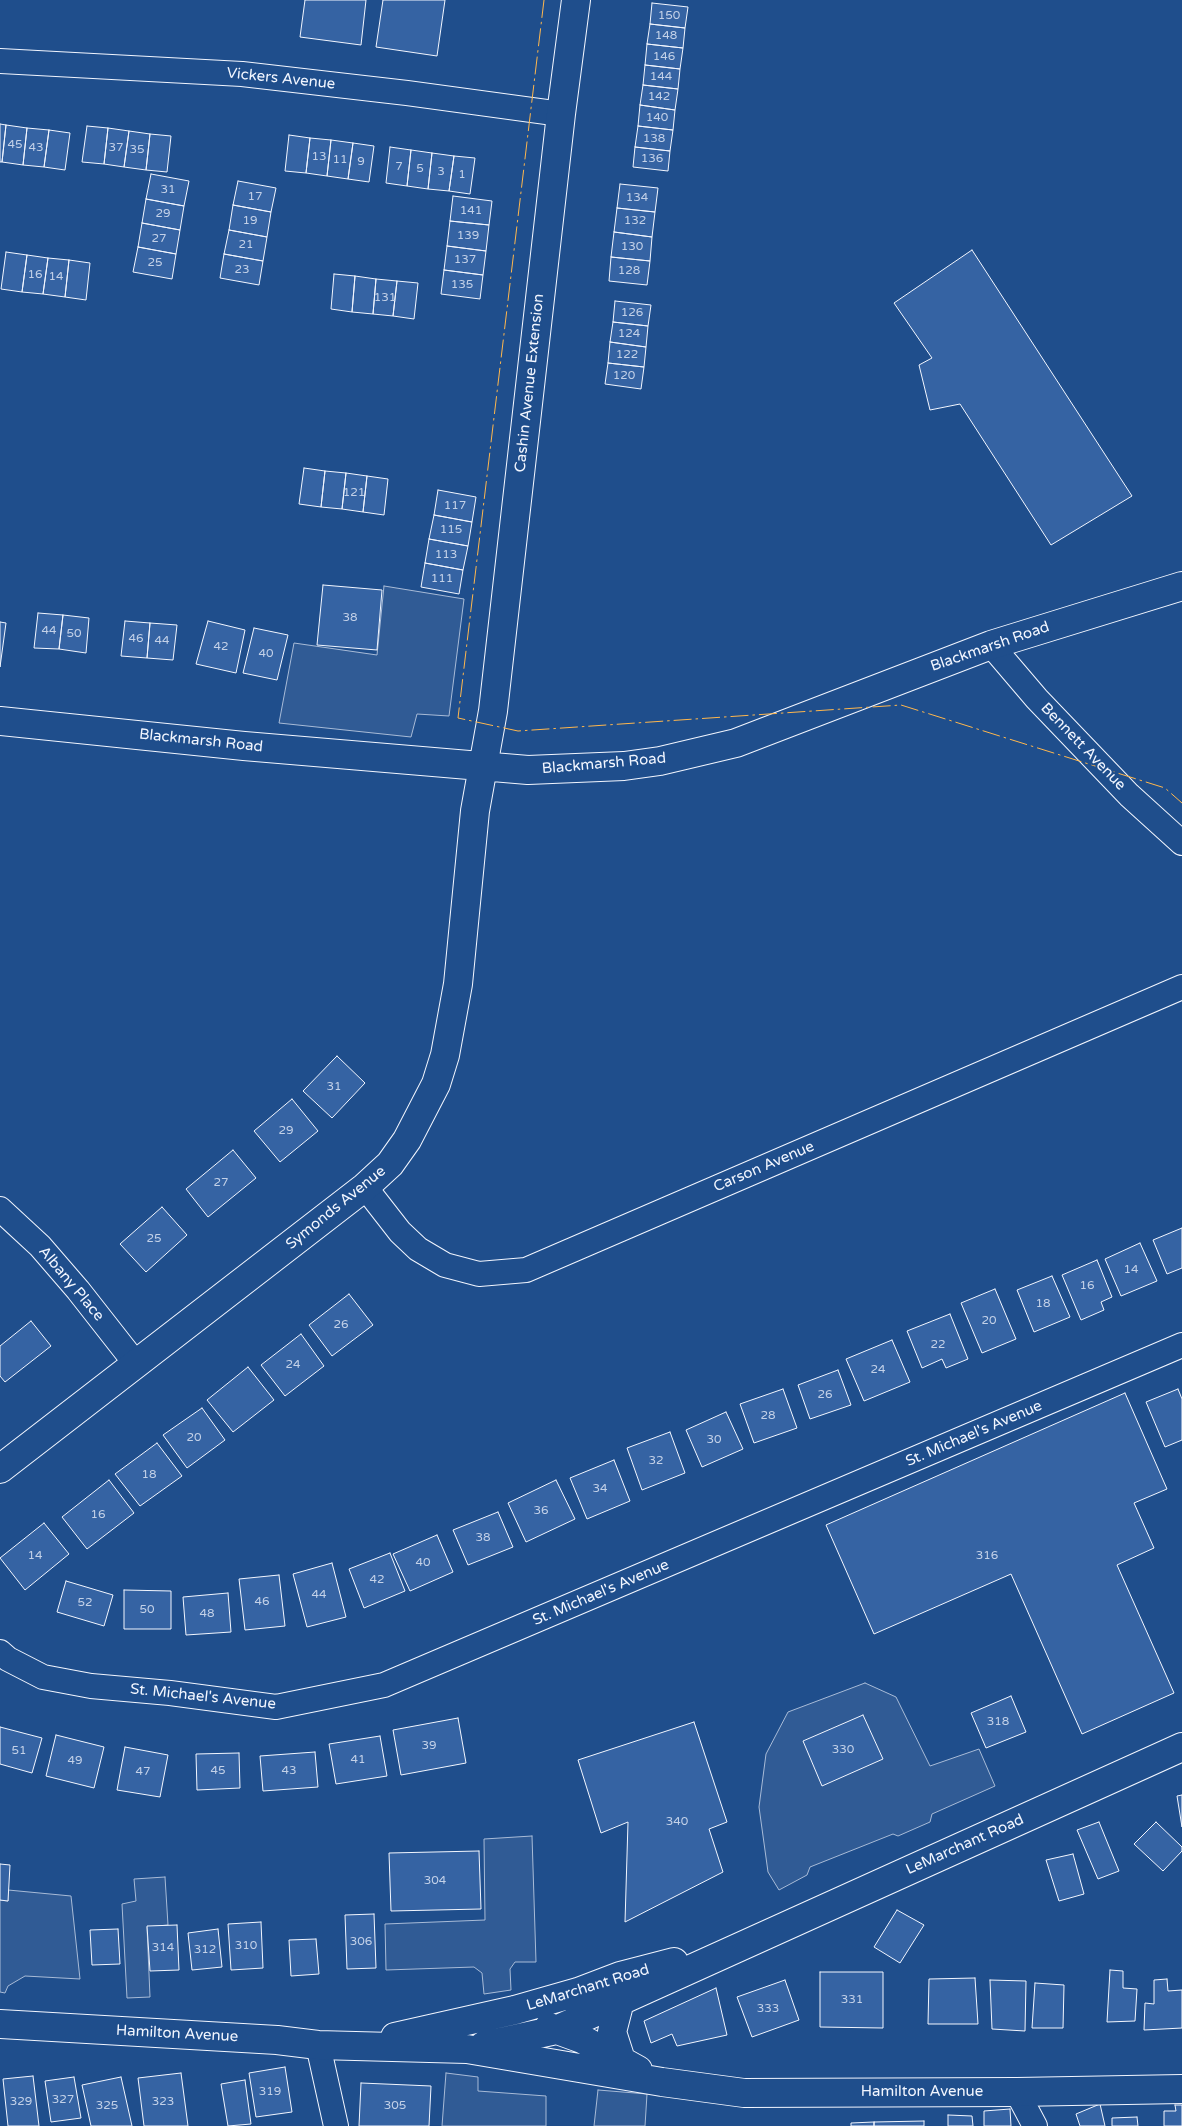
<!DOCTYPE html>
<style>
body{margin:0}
canvas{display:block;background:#1f4e8c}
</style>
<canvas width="1182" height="2126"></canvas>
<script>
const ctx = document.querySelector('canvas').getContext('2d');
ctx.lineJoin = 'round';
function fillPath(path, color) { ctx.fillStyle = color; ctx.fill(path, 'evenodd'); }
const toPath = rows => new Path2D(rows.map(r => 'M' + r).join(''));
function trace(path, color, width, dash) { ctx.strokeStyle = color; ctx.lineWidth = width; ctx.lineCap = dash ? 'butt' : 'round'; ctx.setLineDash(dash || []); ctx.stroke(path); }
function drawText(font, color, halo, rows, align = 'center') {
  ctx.font = font + ' "Varela Round",sans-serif'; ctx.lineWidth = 4; ctx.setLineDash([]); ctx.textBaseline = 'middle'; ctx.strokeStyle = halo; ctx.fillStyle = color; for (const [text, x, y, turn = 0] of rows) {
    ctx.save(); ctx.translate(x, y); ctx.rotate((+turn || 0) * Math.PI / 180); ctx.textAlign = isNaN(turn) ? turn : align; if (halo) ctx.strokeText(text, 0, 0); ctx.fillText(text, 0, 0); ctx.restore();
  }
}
const parking = toPath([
 [384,586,464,599,449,716,417,714,411,737,279,723,294,643,377,655,384,586],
 [865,1683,896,1697,930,1766,979,1749,995,1786,932,1814,930,1822,898,1836,893,1834,810,1867,807,1875,779,1890,768,1872,759,1807,766,1754,788,1712,865,1683],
 [532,1836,536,1962,515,1962,510,1969,511,1990,484,1994,482,1973,474,1967,386,1970,385,1924,485,1920,484,1839,532,1836],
 [165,1877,168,1925,147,1927,150,1997,127,1998,122,1904,136,1901,134,1879,165,1877],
 [8,1890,71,1896,80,1979,25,1976,8,1986,5,1993,0,1992,0,1900,8,1901,8,1890],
 [446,2073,478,2077,478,2091,546,2096,546,2126,442,2126,446,2073],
 [598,2090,647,2094,645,2126,594,2126,598,2090]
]);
const building = toPath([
 [305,0,366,0,361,45,300,37,305,0],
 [383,0,445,0,437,56,376,47,383,0],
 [652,3,688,7,685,28,650,24,652,3],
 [650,24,685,28,683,48,647,44,650,24],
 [647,44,683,48,680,69,645,65,647,44],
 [645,65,680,69,678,89,643,85,645,65],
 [643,85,678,89,675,110,640,105,643,85],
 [640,105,675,110,673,130,638,126,640,105],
 [0,124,6,125,2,162,0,162,0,124],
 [6,125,27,128,23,165,2,162,6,125],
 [87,126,108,128,104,164,82,162,87,126],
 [638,126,673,130,670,151,635,147,638,126],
 [27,128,49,130,44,167,23,165,27,128],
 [108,128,129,131,124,167,104,164,108,128],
 [49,130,70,133,65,170,44,167,49,130],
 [129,131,150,134,146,170,124,167,129,131],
 [150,134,171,136,167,172,146,170,150,134],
 [289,135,310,138,306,173,285,171,289,135],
 [310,138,331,140,327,176,306,173,310,138],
 [331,140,353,143,348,179,327,176,331,140],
 [353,143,374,146,369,182,348,179,353,143],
 [390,147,411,150,407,186,386,183,390,147],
 [635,147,670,151,668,171,633,167,635,147],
 [411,150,432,153,428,189,407,186,411,150],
 [432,153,454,156,449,191,428,189,432,153],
 [454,156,475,158,470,194,449,191,454,156],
 [151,174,189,181,184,206,146,199,151,174],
 [238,181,276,188,271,212,233,205,238,181],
 [620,184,658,188,655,212,617,208,620,184],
 [453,196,492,201,489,225,450,221,453,196],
 [146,199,184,206,180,230,142,223,146,199],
 [233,205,271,212,267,237,229,230,233,205],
 [617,208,655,212,652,237,614,232,617,208],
 [450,221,489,225,486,251,447,246,450,221],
 [142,223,180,230,176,254,138,247,142,223],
 [229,230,267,237,263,261,224,254,229,230],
 [614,232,652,237,650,261,611,257,614,232],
 [447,246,486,251,483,275,444,270,447,246],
 [138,247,176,254,172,279,133,272,138,247],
 [972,250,1132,496,1051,545,960,404,930,410,919,365,932,358,894,303,972,250],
 [6,252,27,255,22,292,1,289,6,252],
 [224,254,263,261,259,285,220,278,224,254],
 [27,255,48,258,43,294,22,292,27,255],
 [611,257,650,261,647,285,609,281,611,257],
 [48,258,69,260,65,297,43,294,48,258],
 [69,260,90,263,86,300,65,297,69,260],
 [444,270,483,275,480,299,441,294,444,270],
 [334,274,355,276,352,312,331,309,334,274],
 [355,276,376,279,373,314,352,312,355,276],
 [376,279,397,281,393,316,373,314,376,279],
 [397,281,418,283,414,319,393,316,397,281],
 [615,301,651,305,648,326,613,322,615,301],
 [613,322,648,326,646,347,610,342,613,322],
 [610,342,646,347,644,367,608,363,610,342],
 [608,363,644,367,641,389,605,384,608,363],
 [304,468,325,471,321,507,299,504,304,468],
 [325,471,346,473,342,509,321,507,325,471],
 [346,473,367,476,363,512,342,509,346,473],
 [367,476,388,479,384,515,363,512,367,476],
 [438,490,476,497,472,522,434,515,438,490],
 [434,515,472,522,468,546,429,539,434,515],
 [429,539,468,546,463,570,425,563,429,539],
 [425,563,463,570,459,594,421,587,425,563],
 [323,585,382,590,377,650,317,645,323,585],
 [38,613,63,615,59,649,34,648,38,613],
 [63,615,89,618,86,653,59,649,63,615],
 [125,621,150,623,147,658,121,656,125,621],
 [208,621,245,630,236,673,196,664,208,621],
 [0,622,6,623,0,667,0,622],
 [150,623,177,625,173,660,147,658,150,623],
 [254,628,288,635,277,680,243,673,254,628],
 [337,1056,365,1083,332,1118,303,1091,337,1056],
 [292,1099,318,1131,280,1162,254,1131,292,1099],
 [233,1150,256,1178,208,1217,186,1189,233,1150],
 [162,1207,187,1235,146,1272,120,1244,162,1207],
 [1182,1228,1182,1268,1167,1274,1153,1240,1182,1228],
 [1140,1243,1157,1281,1121,1296,1105,1259,1140,1243],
 [1097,1260,1112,1297,1101,1302,1104,1310,1081,1320,1062,1275,1097,1260],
 [1052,1276,1070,1317,1034,1332,1017,1290,1052,1276],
 [995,1289,1016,1339,982,1353,961,1303,995,1289],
 [349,1294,373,1325,332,1356,309,1325,349,1294],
 [950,1314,968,1359,946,1368,942,1359,922,1368,907,1331,950,1314],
 [31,1321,51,1346,5,1382,0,1376,0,1346,31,1321],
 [301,1334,324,1366,285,1396,261,1365,301,1334],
 [892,1340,910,1382,864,1401,846,1359,892,1340],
 [248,1367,274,1400,233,1432,207,1400,248,1367],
 [838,1370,851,1405,810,1419,798,1385,838,1370],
 [783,1389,797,1428,754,1443,740,1404,783,1389],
 [1178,1389,1182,1399,1182,1440,1165,1447,1146,1402,1178,1389],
 [1125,1393,1167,1489,1134,1503,1154,1548,1117,1565,1174,1693,1082,1734,1011,1574,874,1634,826,1525,1125,1393],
 [202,1408,225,1440,187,1468,163,1435,202,1408],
 [726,1412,743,1449,702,1467,686,1430,726,1412],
 [670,1432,685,1473,642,1490,627,1448,670,1432],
 [157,1443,182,1476,140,1506,115,1474,157,1443],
 [614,1460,630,1501,587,1519,570,1478,614,1460],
 [109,1480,134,1513,87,1549,62,1517,109,1480],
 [556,1480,575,1519,526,1542,508,1503,556,1480],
 [498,1512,513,1547,468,1565,453,1530,498,1512],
 [44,1523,69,1554,25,1590,0,1558,44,1523],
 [437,1535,453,1572,410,1591,393,1554,437,1535],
 [390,1553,405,1591,364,1608,349,1569,390,1553],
 [332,1563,346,1617,307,1627,293,1574,332,1563],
 [279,1575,285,1626,245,1630,239,1579,279,1575],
 [66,1581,113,1595,104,1626,57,1612,66,1581],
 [124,1590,171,1591,171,1629,124,1629,124,1590],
 [228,1593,231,1632,186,1635,183,1597,228,1593],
 [1011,1696,1026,1732,986,1748,971,1713,1011,1696],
 [863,1715,883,1759,822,1786,803,1741,863,1715],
 [458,1718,466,1763,401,1775,393,1730,458,1718],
 [694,1722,727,1822,709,1829,723,1872,625,1922,628,1822,601,1833,578,1760,694,1722],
 [0,1727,42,1738,32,1773,0,1764,0,1727],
 [56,1735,104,1747,94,1788,46,1776,56,1735],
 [380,1736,387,1776,336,1784,329,1744,380,1736],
 [125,1747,168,1755,160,1797,117,1790,125,1747],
 [315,1752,318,1787,263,1791,260,1756,315,1752],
 [239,1753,240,1788,197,1790,196,1754,239,1753],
 [1182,1795,1182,1827,1177,1796,1182,1795],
 [1099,1822,1119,1871,1098,1879,1077,1830,1099,1822],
 [1156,1822,1182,1847,1182,1851,1163,1871,1134,1844,1156,1822],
 [479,1851,481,1909,391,1911,389,1853,479,1851],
 [1073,1854,1084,1894,1059,1901,1046,1860,1073,1854],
 [0,1864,10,1865,8,1901,0,1900,0,1864],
 [897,1910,924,1925,900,1963,874,1947,897,1910],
 [374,1914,376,1968,347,1969,345,1915,374,1914],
 [261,1922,263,1968,231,1970,228,1924,261,1922],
 [177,1925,179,1970,150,1971,147,1926,177,1925],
 [118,1929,120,1964,92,1965,90,1930,118,1929],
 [218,1929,222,1967,192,1970,188,1933,218,1929],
 [316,1939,319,1974,291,1976,289,1940,316,1939],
 [1110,1970,1123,1971,1123,1988,1137,1989,1135,2021,1107,2022,1110,1970],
 [820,1972,883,1972,883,2028,820,2027,820,1972],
 [975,1978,978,2024,928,2024,929,1979,975,1978],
 [1167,1979,1168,1991,1182,1990,1182,2028,1144,2030,1145,2003,1154,2004,1154,1980,1167,1979],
 [785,1980,799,2020,752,2037,737,1997,785,1980],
 [990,1980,1026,1981,1025,2031,992,2029,990,1980],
 [1035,1983,1064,1985,1063,2028,1032,2028,1035,1983],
 [716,1988,727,2035,677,2046,672,2034,651,2043,644,2021,716,1988],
 [285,2067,292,2112,256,2117,249,2073,285,2067],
 [181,2073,188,2126,144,2126,138,2078,181,2073],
 [33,2076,39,2126,8,2126,3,2079,33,2076],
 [74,2077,81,2118,51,2122,45,2081,74,2077],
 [121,2077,132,2126,91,2126,82,2085,121,2077],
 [245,2080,251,2124,228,2126,221,2084,245,2080],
 [361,2083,431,2086,429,2126,359,2126,361,2083],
 [1100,2104,1105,2126,1080,2126,1076,2114,1100,2104],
 [1175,2105,1182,2105,1182,2126,1164,2126,1164,2111,1176,2111,1175,2105],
 [1010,2109,1011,2126,984,2126,984,2111,1010,2109],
 [948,2115,972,2116,973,2126,948,2126,948,2115],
 [1137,2117,1138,2126,1112,2126,1112,2118,1137,2117],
 [924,2121,924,2126,874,2126,874,2122,924,2121],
 [874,2122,874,2126,851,2126,851,2123,874,2122]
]);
const street = toPath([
 [0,61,242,74,407,93,561,114],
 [991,645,1037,699,1129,795,1182,843],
 [365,1187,400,1232,418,1249,445,1265,479,1274,526,1270,1182,987],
 [0,1209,40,1246,78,1290,136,1364],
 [0,1652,8,1659,43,1677,91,1686,170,1693,276,1707,384,1685,1182,1345],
 [318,2045,336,2126],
 [1017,2092,1035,2126]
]);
const secondary = toPath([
 [0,721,244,746,528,770,624,766,660,761,736,743,991,645,1182,586],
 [0,1469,365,1187,390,1164,407,1140,436,1084,445,1055,458,984,475,811,493,711,561,114,576,0],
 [620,2001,612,2032,622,2063],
 [0,2024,277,2040,318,2045,467,2049,662,2082,744,2093,1017,2092,1182,2089],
 [549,2027,582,2039,638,2070],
 [395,2037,515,2010,578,1992,620,1976,674,1962],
 [483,2046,556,2030,1182,1747]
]);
const power = toPath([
 [544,0,458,718,518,731,901,705,1165,788,1182,803]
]);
const numberNames = [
 ["150",669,16],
 ["148",666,36],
 ["146",664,57],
 ["144",661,77],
 ["142",659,97],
 ["140",657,118],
 ["138",654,139],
 ["45",15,145],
 ["43",36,148],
 ["37",116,148],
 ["35",137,150],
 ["13",319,157],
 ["136",652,159],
 ["11",340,160],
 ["9",361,162],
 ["7",399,167],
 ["5",420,169],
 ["3",441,172],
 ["1",462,175],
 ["31",168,190],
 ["17",255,197],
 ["134",637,198],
 ["141",471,211],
 ["29",163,214],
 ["19",250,221],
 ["132",635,221],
 ["139",468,236],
 ["27",159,239],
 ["21",246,245],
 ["130",632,247],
 ["137",465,260],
 ["25",155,263],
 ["23",242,270],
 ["128",629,271],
 ["16",35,275],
 ["14",56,277],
 ["135",462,285],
 ["131",385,298],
 ["126",632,313],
 ["124",629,334],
 ["122",627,355],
 ["120",624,376],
 ["121",354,493],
 ["117",455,506],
 ["115",451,530],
 ["113",446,555],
 ["111",442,579],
 ["38",350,618],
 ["44",49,631],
 ["50",74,634],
 ["46",136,639],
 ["44",162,641],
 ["42",221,647],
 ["40",266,654],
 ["31",334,1087],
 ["29",286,1131],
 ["27",221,1183],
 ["25",154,1239],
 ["14",1131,1270],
 ["16",1087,1286],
 ["18",1043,1304],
 ["20",989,1321],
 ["26",341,1325],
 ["22",938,1345],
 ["24",293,1365],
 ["24",878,1370],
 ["26",825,1395],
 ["28",768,1416],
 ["20",194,1438],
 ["30",714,1440],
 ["32",656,1461],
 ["18",149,1475],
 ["34",600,1489],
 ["36",541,1511],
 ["16",98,1515],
 ["38",483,1538],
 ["14",35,1556],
 ["316",987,1556],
 ["40",423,1563],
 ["42",377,1580],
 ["44",319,1595],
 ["46",262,1602],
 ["52",85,1603],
 ["50",147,1610],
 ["48",207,1614],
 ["318",998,1722],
 ["39",429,1746],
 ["330",843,1750],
 ["51",19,1751],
 ["41",358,1760],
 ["49",75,1761],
 ["45",218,1771],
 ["43",289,1771],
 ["47",143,1772],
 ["340",677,1822],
 ["304",435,1881],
 ["306",361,1942],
 ["310",246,1946],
 ["314",163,1948],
 ["312",205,1950],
 ["331",852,2000],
 ["333",768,2009],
 ["319",270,2092],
 ["327",63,2100],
 ["329",21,2102],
 ["323",163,2102],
 ["325",107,2106],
 ["305",395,2106]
];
const streetNames = [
 ["Vickers Avenue",281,79,6],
 ["Cashin Avenue Extension",530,383,-84],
 ["Blackmarsh Road",990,647,-19],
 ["Blackmarsh Road",201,741,6],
 ["Bennett Avenue",1083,747,46],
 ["Blackmarsh Road",604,764,-5],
 ["Carson Avenue",764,1167,-23],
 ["Symonds Avenue",336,1208,-39],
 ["Albany Place",71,1284,50],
 ["St. Michael's Avenue",974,1434,-23],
 ["St. Michael's Avenue",601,1593,-23],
 ["St. Michael's Avenue",203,1697,6],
 ["LeMarchant Road",965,1845,-24],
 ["LeMarchant Road",588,1988,-17],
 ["Hamilton Avenue",177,2034,3],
 ["Hamilton Avenue",922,2092]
];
fillPath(parking, '#305b95');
trace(parking, '#a8bbd7', 1);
fillPath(building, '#3563a3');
trace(building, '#f2f6ff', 1);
trace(street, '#f2f6ff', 26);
trace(secondary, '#f2f6ff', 30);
trace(street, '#1f4e8c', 24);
trace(secondary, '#1f4e8c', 28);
trace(power, '#ffb74d', 1, [18, 4, 2.5, 4]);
drawText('12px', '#c3d1e8', null, numberNames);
drawText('15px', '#f2f6ff', '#1f4e8c', streetNames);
</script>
